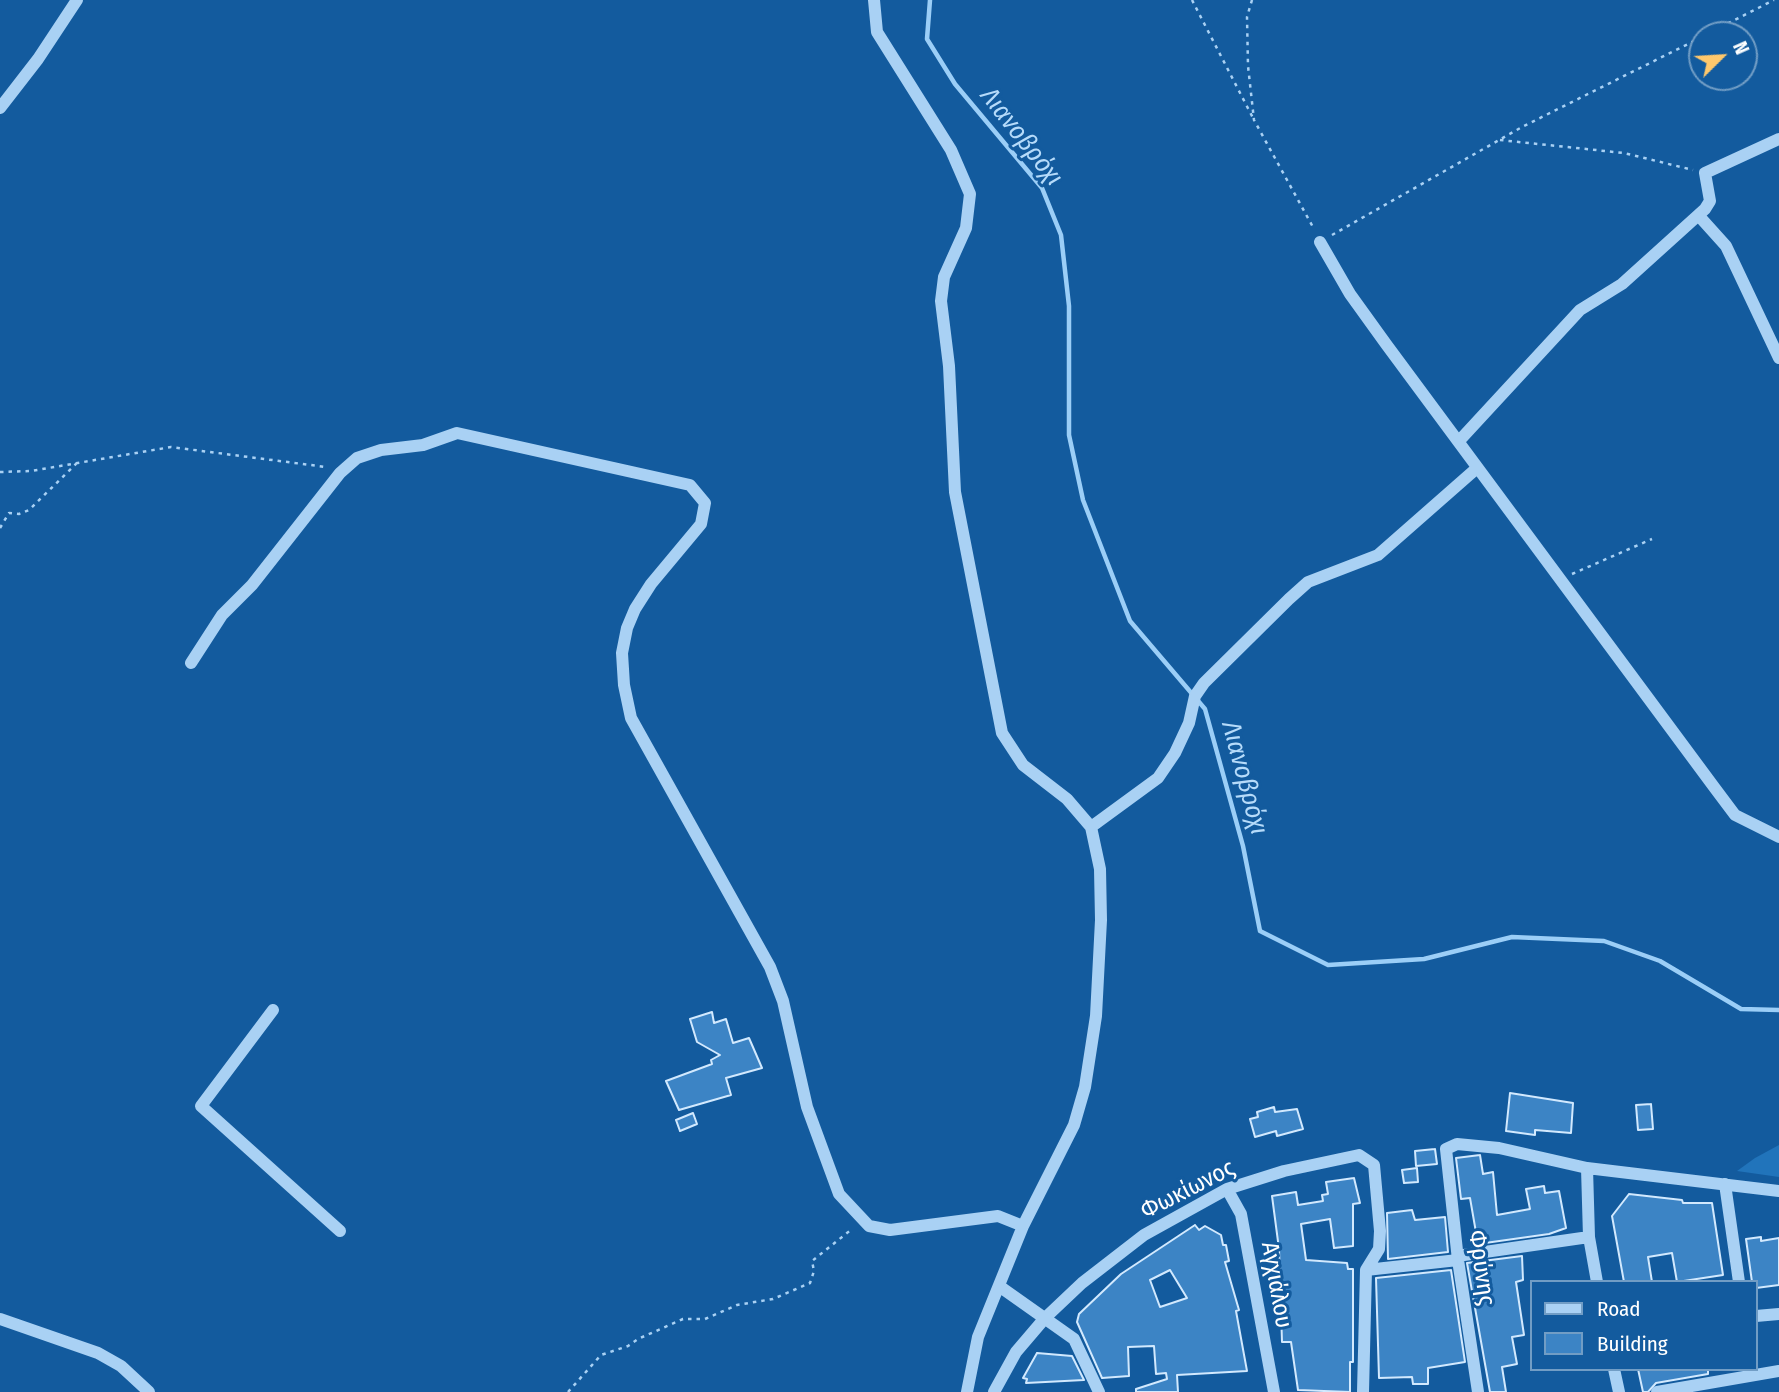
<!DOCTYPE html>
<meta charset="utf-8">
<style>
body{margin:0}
#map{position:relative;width:1779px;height:1392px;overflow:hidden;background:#135b9e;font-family:"Fira Sans Condensed",sans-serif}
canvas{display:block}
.legend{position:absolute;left:1530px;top:1280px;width:228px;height:91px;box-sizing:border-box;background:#135b9e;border:2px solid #719dc5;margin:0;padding:9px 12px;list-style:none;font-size:21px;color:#fff}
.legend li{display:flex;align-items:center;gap:14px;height:35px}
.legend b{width:35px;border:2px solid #719dc5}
.north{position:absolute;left:1688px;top:21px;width:70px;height:70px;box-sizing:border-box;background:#135b9e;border:2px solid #719dc5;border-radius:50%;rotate:66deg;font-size:19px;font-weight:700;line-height:28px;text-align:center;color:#fff}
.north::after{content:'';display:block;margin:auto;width:24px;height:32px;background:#ffc86c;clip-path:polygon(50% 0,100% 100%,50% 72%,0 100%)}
</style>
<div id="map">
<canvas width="1779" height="1392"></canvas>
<ul class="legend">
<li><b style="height:9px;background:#a9d1f4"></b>Road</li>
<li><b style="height:19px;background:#3c84c5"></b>Building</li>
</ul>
<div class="north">N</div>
</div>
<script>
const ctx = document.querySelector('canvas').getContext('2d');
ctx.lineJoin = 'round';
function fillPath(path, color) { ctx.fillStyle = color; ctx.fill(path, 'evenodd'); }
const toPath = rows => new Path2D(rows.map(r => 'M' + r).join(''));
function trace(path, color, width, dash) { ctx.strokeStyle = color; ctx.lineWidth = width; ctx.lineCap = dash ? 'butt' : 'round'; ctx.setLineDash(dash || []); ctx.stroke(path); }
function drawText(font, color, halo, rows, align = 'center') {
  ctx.font = font + ' "Fira Sans Condensed",sans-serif'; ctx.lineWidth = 6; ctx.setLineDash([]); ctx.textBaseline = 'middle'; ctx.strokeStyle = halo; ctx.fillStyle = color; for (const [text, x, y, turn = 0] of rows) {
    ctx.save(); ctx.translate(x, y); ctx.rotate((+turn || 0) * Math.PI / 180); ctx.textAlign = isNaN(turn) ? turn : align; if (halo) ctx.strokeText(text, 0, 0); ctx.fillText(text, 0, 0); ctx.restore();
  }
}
const green = toPath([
 [1779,1145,1779,1177,1737,1171,1755,1158]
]);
const stream = toPath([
 [930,0,927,39,955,84,1042,188,1061,235,1069,306,1069,435,1083,500,1130,621,1205,709,1243,846,1260,931,1328,965,1424,959,1512,937,1604,941,1660,961,1741,1009,1779,1010]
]);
const building = toPath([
 [712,1012,714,1023,726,1019,733,1043,749,1038,762,1068,726,1078,731,1095,679,1110,666,1081,712,1064,711,1060,720,1055,697,1042,690,1019,712,1012],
 [1510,1093,1573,1103,1571,1133,1535,1130,1535,1135,1506,1131,1510,1093],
 [1651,1104,1653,1129,1638,1130,1636,1105,1651,1104],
 [1274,1107,1275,1112,1297,1109,1303,1129,1277,1136,1276,1131,1255,1137,1250,1119,1258,1117,1257,1112,1274,1107],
 [693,1113,697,1124,680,1131,676,1120,693,1113],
 [1435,1149,1437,1164,1416,1166,1415,1151,1435,1149],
 [1480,1155,1483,1174,1493,1172,1497,1215,1530,1209,1526,1189,1544,1186,1545,1193,1559,1191,1566,1228,1549,1234,1478,1244,1470,1198,1461,1199,1456,1158,1480,1155],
 [1417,1168,1418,1182,1404,1183,1402,1170,1417,1168],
 [1354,1178,1360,1203,1353,1204,1353,1246,1334,1248,1330,1219,1301,1224,1306,1260,1347,1263,1348,1269,1353,1269,1353,1362,1350,1362,1350,1392,1298,1390,1291,1342,1282,1342,1279,1249,1272,1196,1296,1192,1298,1205,1323,1201,1322,1195,1328,1194,1326,1182,1354,1178],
 [1629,1194,1682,1200,1683,1203,1712,1203,1723,1275,1677,1282,1672,1253,1648,1257,1652,1282,1624,1282,1612,1216,1629,1194],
 [1412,1210,1415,1220,1445,1217,1448,1252,1388,1259,1387,1213,1412,1210],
 [1195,1225,1199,1230,1205,1226,1221,1235,1223,1245,1226,1245,1229,1261,1225,1262,1239,1310,1236,1311,1247,1371,1177,1375,1178,1392,1136,1392,1136,1389,1167,1379,1166,1373,1156,1374,1154,1346,1128,1347,1129,1376,1102,1378,1077,1322,1079,1314,1121,1274,1195,1225],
 [1170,1270,1187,1298,1160,1307,1150,1280,1170,1270],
 [1761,1237,1761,1241,1779,1238,1779,1285,1756,1288,1756,1282,1752,1282,1746,1239,1761,1237],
 [1522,1256,1523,1280,1516,1282,1524,1335,1512,1337,1517,1364,1502,1367,1506,1392,1490,1392,1467,1263,1522,1256],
 [1451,1270,1465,1362,1428,1368,1428,1384,1413,1384,1412,1377,1379,1378,1376,1278,1451,1270],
 [1037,1353,1072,1356,1084,1380,1026,1383,1027,1379,1023,1378,1037,1353],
 [1638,1369,1708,1369,1708,1374,1656,1383,1648,1392,1643,1392,1638,1369]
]);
const path = toPath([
 [1192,0,1253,118],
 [1252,0,1247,17,1248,66,1254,120,1314,229],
 [1705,35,1774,0],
 [1500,140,1624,153,1693,170],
 [1332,235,1522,127,1702,37],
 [0,472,31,471,171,447,326,467],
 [0,528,9,513,19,514,29,510,79,461],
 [1572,574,1652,539],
 [568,1392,601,1355,628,1346,638,1339,683,1319,705,1319,737,1305,773,1299,810,1283,814,1271,812,1261,852,1229]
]);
const minor = toPath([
 [874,0,877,32,951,150,970,194,966,228,944,277,941,301,949,366,955,492,1002,733,1023,765,1067,799,1091,827,1158,778,1175,753,1189,723,1195,696,1204,683,1289,599,1308,582,1378,555,1477,468],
 [0,108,38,59,77,0],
 [1699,216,1726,246,1779,358],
 [1320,242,1350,294,1386,344,1714,787,1735,815,1779,837],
 [1459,441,1580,310,1622,284,1705,209,1710,201,1705,173,1779,139],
 [191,663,222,615,252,585,340,473,357,458,381,450,423,445,457,433,690,485,705,503,701,524,651,584,635,609,627,628,622,653,624,685,631,718,770,967,783,1001,807,1107,839,1194,869,1226,890,1230,998,1216,1023,1226],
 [273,1010,201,1106,340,1231],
 [1587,1168,1589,1237,1597,1282],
 [1725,1184,1739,1282],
 [1227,1189,1241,1214,1274,1392],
 [1457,1256,1589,1237],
 [1366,1270,1458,1260],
 [999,1286,1074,1339,1099,1392],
 [1756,1316,1779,1314],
 [0,1319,98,1353,121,1366,149,1392],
 [1614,1369,1619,1392],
 [967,1392,978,1337,1023,1226,1074,1125,1085,1087,1096,1016,1101,920,1100,869,1091,827],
 [994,1392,1016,1352,1045,1318,1082,1283,1144,1235,1227,1189,1284,1171,1359,1155,1374,1165,1380,1231,1379,1249,1366,1270,1363,1392],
 [1478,1392,1458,1260,1446,1149,1457,1144,1499,1148,1587,1168,1779,1191],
 [1657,1392,1779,1371]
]);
const streetNames = [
 ["Φωκίωνος",1188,1190,-27],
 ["Φρύνης",1481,1268,82],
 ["Αγχιάλου",1276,1285,80]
];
const waterNames = [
 ["Λιανοβρόχι",1021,137,52],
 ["Λιανοβρόχι",1244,778,75]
];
fillPath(green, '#2174bb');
trace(stream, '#9bcef7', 4.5);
fillPath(building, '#3c84c5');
trace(building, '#d2e9fe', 2);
trace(path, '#a9d1f4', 2.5, [3.5, 5]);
trace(minor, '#a9d1f4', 12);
drawText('24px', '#fff', '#135b9e', streetNames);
drawText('italic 26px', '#b6dbfa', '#135b9e', waterNames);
</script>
